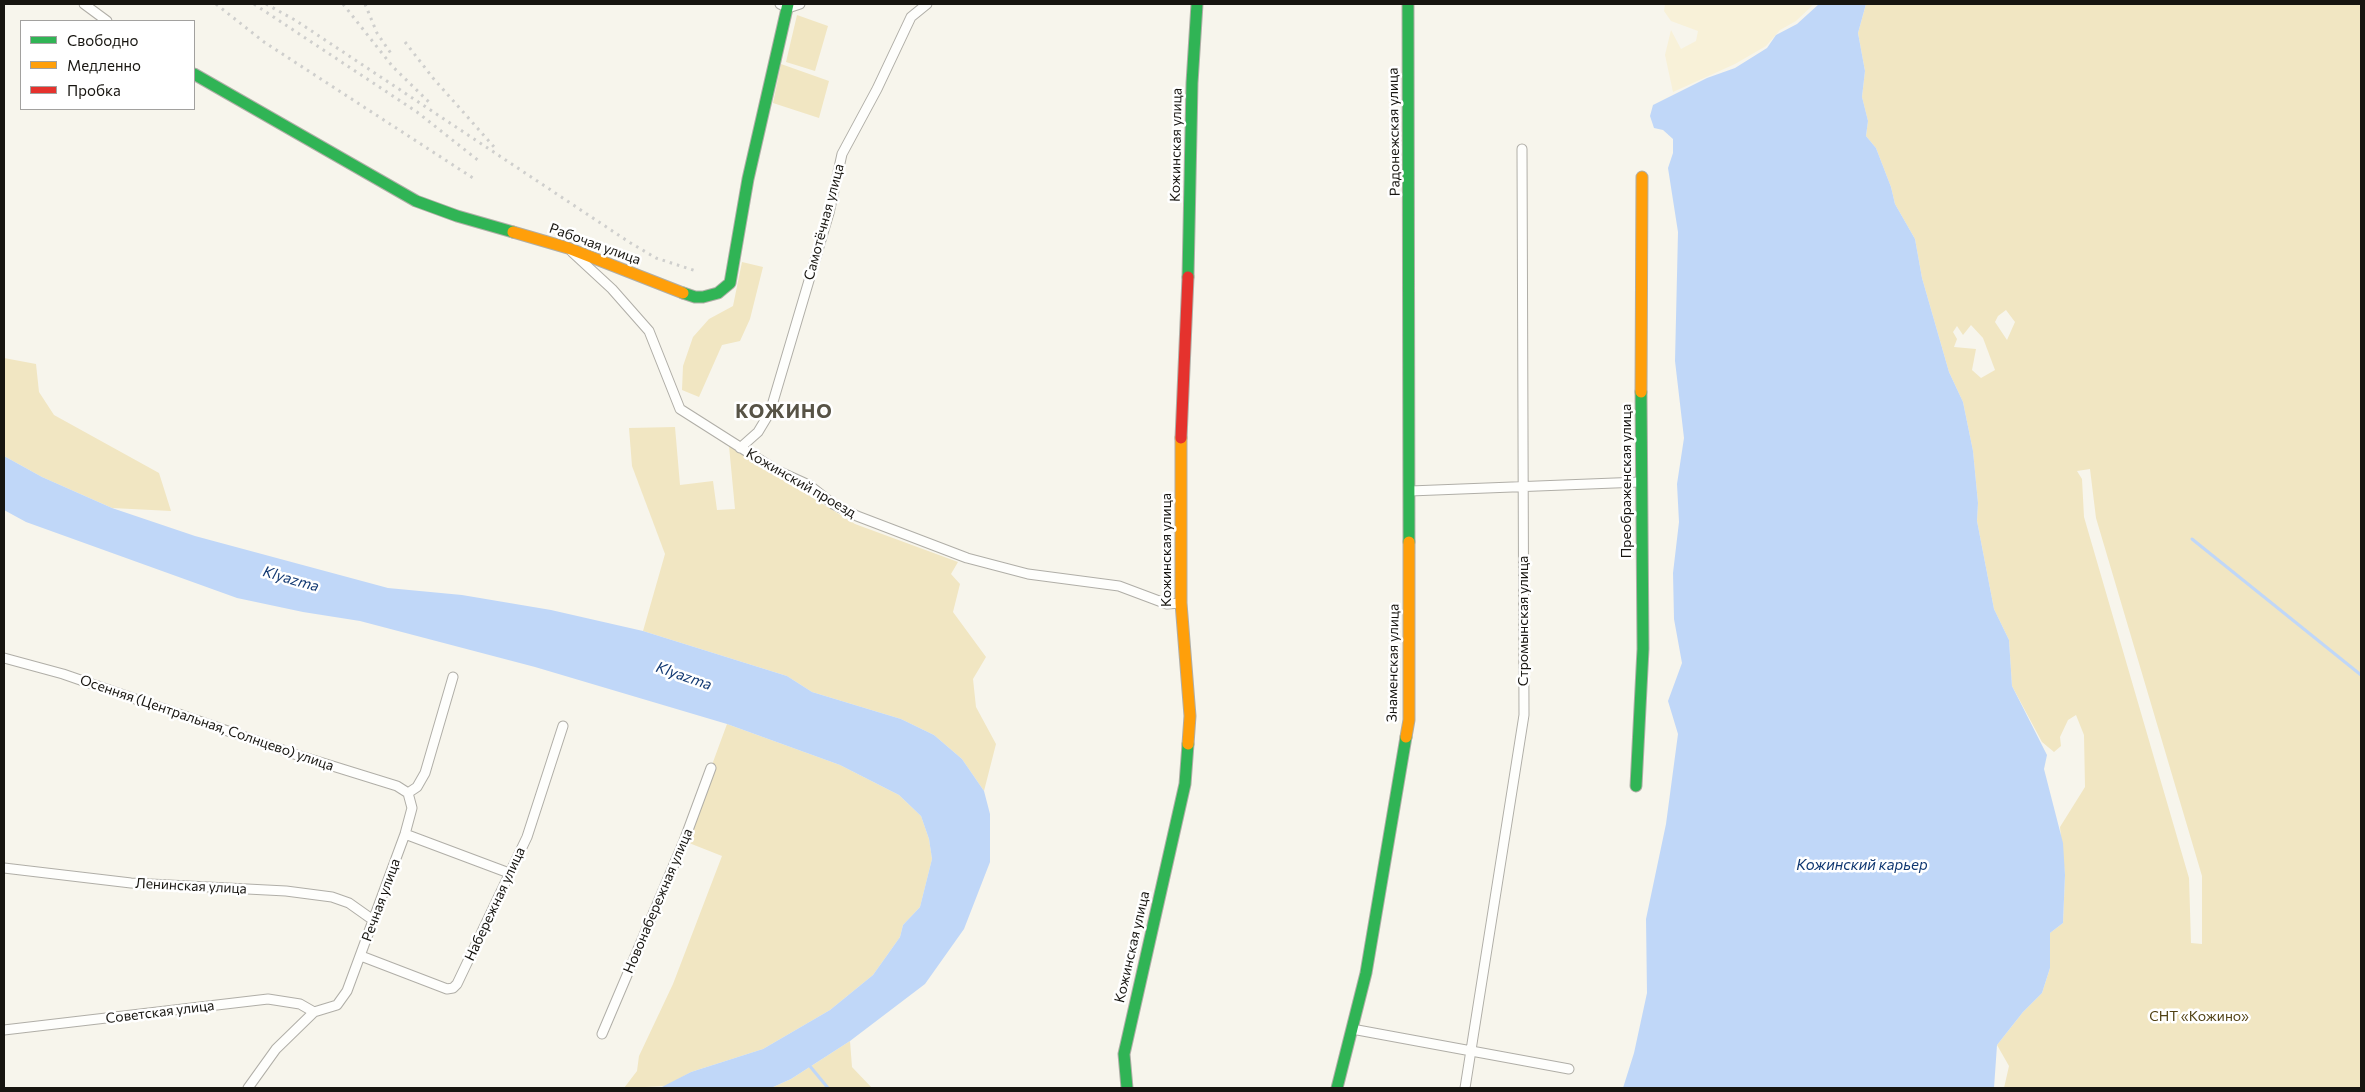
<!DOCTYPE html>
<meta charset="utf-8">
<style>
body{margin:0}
#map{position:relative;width:2365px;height:1092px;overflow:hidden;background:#f7f5ec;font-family:Commissioner,sans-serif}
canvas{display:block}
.frame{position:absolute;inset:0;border:5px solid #171510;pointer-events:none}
.legend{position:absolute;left:20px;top:20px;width:175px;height:90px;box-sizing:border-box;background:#fff;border:1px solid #a2a19f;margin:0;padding:6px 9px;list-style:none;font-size:15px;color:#171510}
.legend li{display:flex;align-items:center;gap:10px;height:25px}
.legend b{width:25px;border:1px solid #a2a19f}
</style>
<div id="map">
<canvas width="2365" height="1092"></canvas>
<div class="frame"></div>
<ul class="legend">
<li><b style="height:6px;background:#30b455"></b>Свободно</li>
<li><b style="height:6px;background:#ff9f0a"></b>Медленно</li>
<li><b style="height:6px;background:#e5322d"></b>Пробка</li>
</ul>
</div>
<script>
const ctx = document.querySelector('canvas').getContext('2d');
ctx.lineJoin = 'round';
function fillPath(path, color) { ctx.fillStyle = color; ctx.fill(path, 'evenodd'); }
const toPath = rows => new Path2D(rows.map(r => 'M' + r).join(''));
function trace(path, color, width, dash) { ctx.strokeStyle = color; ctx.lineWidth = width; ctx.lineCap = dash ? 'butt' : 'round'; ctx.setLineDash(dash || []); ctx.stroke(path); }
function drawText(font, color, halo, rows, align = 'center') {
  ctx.font = font + ' Commissioner,sans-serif'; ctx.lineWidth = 5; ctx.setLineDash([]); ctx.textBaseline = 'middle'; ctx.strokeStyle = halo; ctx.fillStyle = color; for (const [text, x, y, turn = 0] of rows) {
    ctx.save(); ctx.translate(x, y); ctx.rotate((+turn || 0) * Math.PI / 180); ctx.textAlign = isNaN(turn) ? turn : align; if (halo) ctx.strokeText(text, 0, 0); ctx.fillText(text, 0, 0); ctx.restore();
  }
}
const green = toPath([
 [1866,4,2361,4,2361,1088,2004,1088,2009,1066,1997,1045,2023,1012,2042,993,2050,968,2050,933,2063,923,2065,875,2060,827,2085,787,2084,735,2076,715,2068,720,2060,737,2061,746,2054,752,2042,742,2012,686,2009,640,1994,609,1977,521,1978,503,1973,451,1963,402,1949,372,1922,278,1915,239,1895,204,1891,187,1876,148,1866,136,1868,121,1862,97,1865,71,1858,33],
 [2006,310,2015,322,2007,340,1995,322,1998,316],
 [1971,325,1983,338,1995,370,1981,378,1972,370,1976,349,1954,347,1957,339,1953,332,1957,326,1963,335],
 [2090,469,2096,518,2202,876,2202,944,2191,943,2189,878,2084,517,2082,479,2077,471],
 [797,15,828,26,815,71,786,62],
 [781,64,829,81,819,118,773,103],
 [742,262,763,267,750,319,740,341,722,345,699,397,682,390,683,366,693,337,709,319,733,306],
 [4,358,36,364,39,392,54,415,159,473,171,511,112,508,42,477,4,456],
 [675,427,680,485,713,481,717,510,735,509,729,446,855,524,958,562,951,574,960,584,953,612,986,657,973,679,976,707,996,744,984,791,962,759,934,735,901,719,812,692,787,676,643,631,665,554,632,466,629,428],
 [727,724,840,765,899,795,921,816,929,839,932,859,920,907,903,925,900,937,873,975,830,1010,763,1049,691,1072,666,1086,624,1088,637,1071,639,1056,673,984,722,856,684,841],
 [850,1041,852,1067,872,1088,771,1088,791,1079]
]);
const sand = toPath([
 [1665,4,1814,4,1796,21,1780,30,1766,46,1735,64,1673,92,1665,55,1671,30,1681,49,1696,41,1698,31,1671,21,1664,11]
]);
const water = toPath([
 [1819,4,1866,4,1858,33,1865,71,1862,97,1868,121,1866,136,1876,148,1891,187,1895,204,1915,239,1922,278,1949,372,1963,402,1973,451,1978,503,1977,521,1994,609,2009,640,2012,686,2047,755,2044,769,2063,843,2065,875,2063,923,2050,933,2050,968,2042,993,2023,1012,1997,1045,1994,1088,1623,1088,1634,1053,1647,993,1646,919,1666,824,1678,734,1668,701,1682,663,1674,619,1673,573,1679,522,1677,484,1684,438,1675,361,1678,232,1668,168,1673,153,1673,139,1663,130,1654,128,1650,116,1653,105,1707,78,1735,68,1767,48,1776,35,1797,24],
 [4,456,42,477,112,508,195,536,388,588,462,595,551,610,643,631,787,676,812,692,901,719,934,735,962,759,984,791,990,814,990,862,964,929,925,984,850,1041,791,1079,771,1088,660,1088,691,1072,763,1049,830,1010,873,975,900,937,903,925,920,907,932,859,929,839,921,816,899,795,840,765,727,724,535,667,360,621,303,612,237,598,26,522,4,510]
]);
const stream = toPath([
 [2192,539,2361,675],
 [809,1065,828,1088]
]);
const street = toPath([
 [84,4,107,21],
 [780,4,788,8,800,4],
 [572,252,612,289,649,331,680,409,776,470,809,485,833,504,857,516,967,558,1028,574,1119,586,1167,604,1181,603],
 [740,448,758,432,770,412,829,213,842,154,877,89,911,17,927,4],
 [1410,491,1640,482],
 [4,658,63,674,297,755,397,786,408,793],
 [405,834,509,873],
 [4,868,131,883,286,891,332,897,349,903,373,920],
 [361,956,447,989,453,988,457,984,527,837,563,726],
 [1352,1029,1569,1069],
 [4,1030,268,999,300,1004,314,1012],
 [602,1034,684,841,711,768],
 [248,1088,276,1049,314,1012,337,1005,347,991,405,834,412,808,408,793,417,787,425,773,453,677],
 [1465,1088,1524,715,1522,149]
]);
const fast = toPath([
 [1408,4,1409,542],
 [194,74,416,201,457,216,513,232],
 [1188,277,1192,83,1197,4],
 [683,293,695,297,703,297,718,293,730,283,748,179,788,4],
 [1636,786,1643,649,1641,392],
 [1127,1088,1124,1054,1185,784,1188,744],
 [1337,1088,1366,973,1406,737]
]);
const slow = toPath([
 [513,232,568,248,683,293],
 [1641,392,1642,177],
 [1181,438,1181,603,1190,716,1188,744],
 [1406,737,1409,720,1409,542]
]);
const jam = toPath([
 [1181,438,1188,277]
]);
const rail = toPath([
 [216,4,264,42,473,178],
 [254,4,417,112,479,161],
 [266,4,295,20,629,242,656,258,696,271],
 [343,4,393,67,432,105],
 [365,4,377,33,392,55],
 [405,42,433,78,495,148]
]);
const streetNames = [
 ["Радонежская улица",1394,132,-91],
 ["Кожинская улица",1176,145,-89],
 ["Самотёчная улица",824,222,-75],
 ["Рабочая улица",595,244,20],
 ["Преображенская улица",1626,481,-90],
 ["Кожинский проезд",801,483,30],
 ["Кожинская улица",1166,550,-90],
 ["Стромынская улица",1523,621,-90],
 ["Знаменская улица",1393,663,-89],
 ["Осенняя (Центральная, Солнцево) улица",207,723,19],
 ["Ленинская улица",191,886,3],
 ["Речная улица",381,900,-70],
 ["Новонабережная улица",658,901,-67],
 ["Набережная улица",495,904,-65],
 ["Кожинская улица",1132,947,-77],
 ["Советская улица",160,1012,-7]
];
const parkNames = [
 ["СНТ «Кожино»",2199,1016]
];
const waterNames = [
 ["Klyazma",291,579,16],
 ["Klyazma",684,676,19],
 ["Кожинский карьер",1862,865]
];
const districtNames = [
 ["КОЖИНО",784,412]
];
fillPath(green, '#f1e6c2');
fillPath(sand, '#f8f1d8');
fillPath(water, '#c0d7f8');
trace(stream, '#c0d7f8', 3);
trace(street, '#b0aea7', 11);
trace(fast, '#b0aea7', 13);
trace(slow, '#b0aea7', 13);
trace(jam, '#b0aea7', 13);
trace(street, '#fefefc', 9);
trace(fast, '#30b455', 11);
trace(slow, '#ff9f0a', 11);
trace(jam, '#e5322d', 11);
trace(rail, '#cfcfcd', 3, [2.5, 5]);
drawText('14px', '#171510', '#fff', streetNames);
drawText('14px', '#514214', '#fff', parkNames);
drawText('italic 15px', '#103771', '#fff', waterNames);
ctx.letterSpacing = '1px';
drawText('bold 19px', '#575346', '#fff', districtNames);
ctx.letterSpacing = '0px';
</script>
